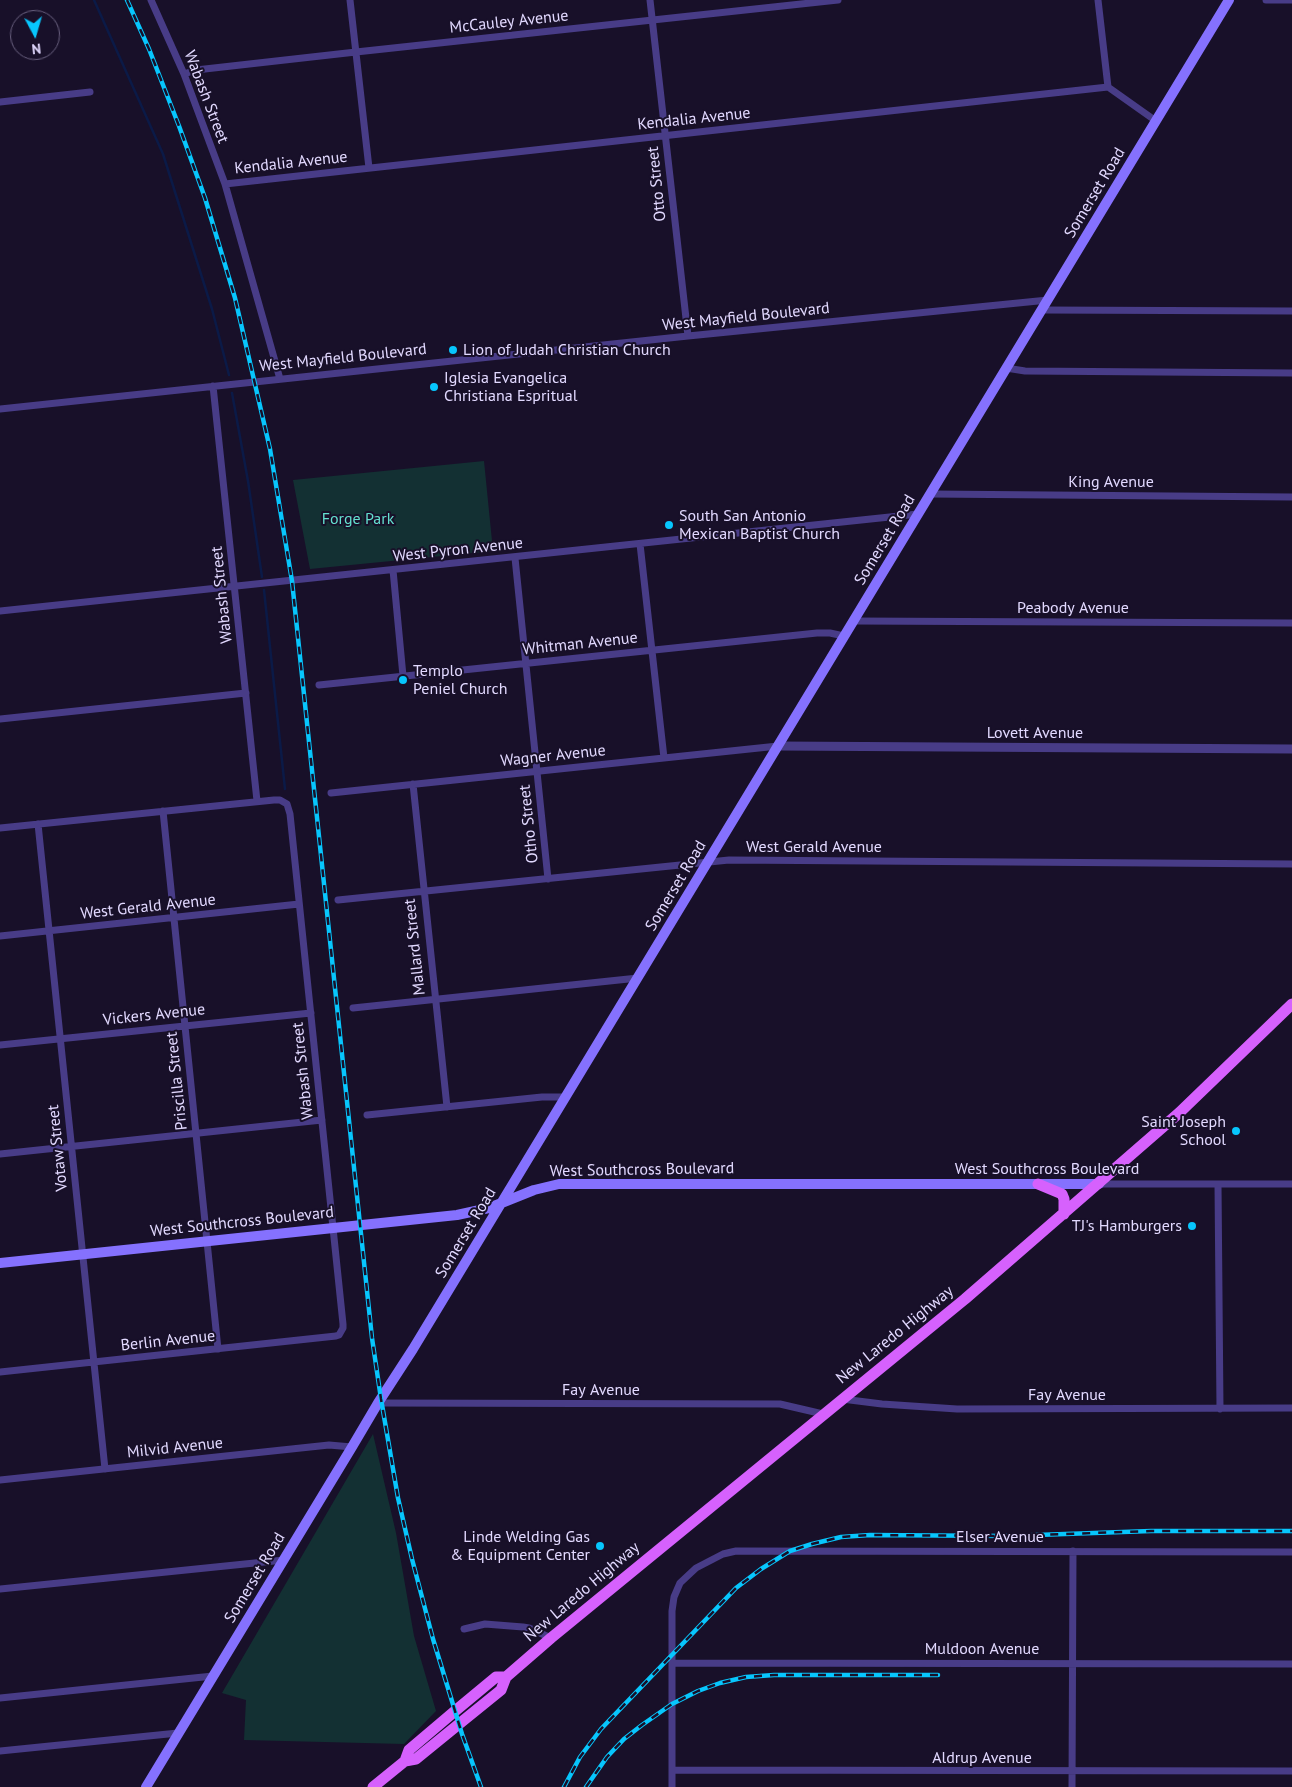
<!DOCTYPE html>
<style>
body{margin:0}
#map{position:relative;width:1292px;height:1787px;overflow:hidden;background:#181029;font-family:"PT Sans",sans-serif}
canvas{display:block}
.north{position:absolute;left:10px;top:10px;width:50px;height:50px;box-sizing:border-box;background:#181029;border:1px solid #69607f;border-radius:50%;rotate:174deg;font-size:14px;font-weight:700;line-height:20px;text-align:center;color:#e2d9ff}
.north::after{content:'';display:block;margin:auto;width:18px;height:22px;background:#07c6fd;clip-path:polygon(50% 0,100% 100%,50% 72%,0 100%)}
</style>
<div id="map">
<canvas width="1292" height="1787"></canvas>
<div class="north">N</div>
</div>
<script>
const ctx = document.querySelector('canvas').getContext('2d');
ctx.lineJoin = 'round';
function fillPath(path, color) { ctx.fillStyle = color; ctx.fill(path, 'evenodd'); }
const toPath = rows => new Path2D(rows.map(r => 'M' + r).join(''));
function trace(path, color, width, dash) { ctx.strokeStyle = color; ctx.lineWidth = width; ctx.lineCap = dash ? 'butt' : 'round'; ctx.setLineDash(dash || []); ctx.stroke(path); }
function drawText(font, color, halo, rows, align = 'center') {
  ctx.font = font + ' "PT Sans",sans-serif'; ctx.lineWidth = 4; ctx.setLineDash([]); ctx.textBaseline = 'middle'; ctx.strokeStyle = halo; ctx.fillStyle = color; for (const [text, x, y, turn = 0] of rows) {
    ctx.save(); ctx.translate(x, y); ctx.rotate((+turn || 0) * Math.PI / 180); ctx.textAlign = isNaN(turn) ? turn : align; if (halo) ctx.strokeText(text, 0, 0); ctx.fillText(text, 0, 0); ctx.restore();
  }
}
const green = toPath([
 [484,461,493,551,310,569,293,480],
 [373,1434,396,1533,414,1636,436,1711,404,1744,244,1740,246,1700,222,1693]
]);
const stream = toPath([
 [94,0,163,154,212,309,229,375],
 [232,393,248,481,262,577],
 [264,590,285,789]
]);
const minor = toPath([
 [151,0,184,74,225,184,280,379],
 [350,0,369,168],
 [650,0,688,336],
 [1098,0,1108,87],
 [1266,0,1292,0],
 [184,74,196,70,356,52,838,0],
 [0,102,90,92],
 [225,184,1108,87,1156,121],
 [1042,310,1292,311],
 [1006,368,1025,371,1292,373],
 [213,386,257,801],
 [0,409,688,336,1048,300],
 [930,494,1292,497],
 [640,544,664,758],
 [515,558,548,879],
 [393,570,403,676],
 [0,611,918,514],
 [854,621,1292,623],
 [319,685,817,633,830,633,844,636],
 [0,719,246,693],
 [413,784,447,1107],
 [331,793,778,746],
 [163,811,218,1349],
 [38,824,105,1469],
 [0,828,274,800,280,800,287,804,290,814,343,1324,343,1328,339,1335,336,1336,0,1372],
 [338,900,729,860,1292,864],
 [0,936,299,904],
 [353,1008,638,978],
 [0,1045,311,1013],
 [367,1115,542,1097,565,1097],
 [0,1154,322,1120],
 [1099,1184,1292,1184],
 [1218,1184,1220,1409],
 [842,1399,882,1404,957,1409,1292,1408],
 [378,1403,780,1404,823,1414],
 [0,1480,329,1445,352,1447],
 [0,1589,284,1560],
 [464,1629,485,1624,523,1627,529,1628,551,1638],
 [673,1663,1292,1664],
 [0,1698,213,1676],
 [0,1751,178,1733],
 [672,1770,1292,1771],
 [672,1787,672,1611,674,1597,680,1583,696,1568,723,1554,736,1551,1292,1552],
 [1072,1787,1073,1551]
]);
const tertiary = toPath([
 [778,746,1292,749]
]);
const secondary = toPath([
 [0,1263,457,1215,489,1208,534,1190,559,1184,1099,1184],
 [146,1787,352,1447,378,1403,413,1349,1229,0]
]);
const primary = toPath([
 [1038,1184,1062,1194,1064,1199,1064,1214],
 [405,1761,409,1750,455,1711,496,1677,506,1677],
 [373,1787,405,1761,416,1759,459,1724,501,1690,506,1677,551,1638,965,1299,1179,1113,1292,1004]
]);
const rail = toPath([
 [127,0,149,49,179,126,205,198,235,298,270,449,292,581,372,1338,381,1399,398,1498,412,1559,433,1639,462,1734,481,1787],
 [564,1787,580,1757,601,1729,736,1588,761,1569,790,1551,812,1544,841,1537,870,1535,1008,1536,1151,1531,1292,1531],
 [586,1787,607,1757,624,1739,642,1725,672,1704,698,1691,720,1683,746,1677,774,1675,938,1675]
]);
const markers = [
 [453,350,5,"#07c6fd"],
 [434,387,5,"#07c6fd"],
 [669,525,5,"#07c6fd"],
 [403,680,5,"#07c6fd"],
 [1236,1131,5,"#07c6fd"],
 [1192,1226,5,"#07c6fd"],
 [600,1546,5,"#07c6fd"]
];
const streetNames = [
 ["McCauley Avenue",509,22,-6],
 ["Wabash Street",206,97,69],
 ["Kendalia Avenue",694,119,-6],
 ["Kendalia Avenue",291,163,-6],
 ["Otto Street",657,184,-96],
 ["Somerset Road",1095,193,-59],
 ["West Mayfield Boulevard",746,317,-6],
 ["West Mayfield Boulevard",343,358,-6],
 ["King Avenue",1111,482],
 ["Somerset Road",885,540,-59],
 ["West Pyron Avenue",458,550,-6],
 ["Wabash Street",222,595,-96],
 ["Peabody Avenue",1073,608],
 ["Whitman Avenue",580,644,-6],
 ["Lovett Avenue",1035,733],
 ["Wagner Avenue",553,756,-6],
 ["Otho Street",529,824,-96],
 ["West Gerald Avenue",814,847],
 ["Somerset Road",676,886,-59],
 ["West Gerald Avenue",148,907,-6],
 ["Mallard Street",415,947,-96],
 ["Vickers Avenue",154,1015,-6],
 ["Wabash Street",303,1071,-96],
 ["Priscilla Street",177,1081,-96],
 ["Votaw Street",58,1148,-96],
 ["West Southcross Boulevard",1047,1169],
 ["West Southcross Boulevard",642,1170,-1],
 ["West Southcross Boulevard",242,1222,-6],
 ["Somerset Road",466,1233,-59],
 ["New Laredo Highway",895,1335,-39],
 ["Berlin Avenue",168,1341,-6],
 ["Fay Avenue",601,1390],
 ["Fay Avenue",1067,1395],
 ["Milvid Avenue",175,1448,-6],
 ["Elser Avenue",1000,1537],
 ["Somerset Road",255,1578,-59],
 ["New Laredo Highway",582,1592,-40],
 ["Muldoon Avenue",982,1649],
 ["Aldrup Avenue",982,1758]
];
const poiNames = [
 ["Lion of Judah Christian Church",463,350],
 ["Iglesia Evangelica",444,378],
 ["Christiana Espritual",444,396],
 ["South San Antonio",679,516],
 ["Mexican Baptist Church",679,534],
 ["Templo",413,671],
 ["Peniel Church",413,689],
 ["Saint Joseph",1226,1122,"right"],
 ["School",1226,1140,"right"],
 ["TJ's Hamburgers",1182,1226,"right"],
 ["Linde Welding Gas",590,1537,"right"],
 ["& Equipment Center",590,1555,"right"]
];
const parkNames = [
 ["Forge Park",358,519]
];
fillPath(green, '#133033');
trace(stream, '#0b1a47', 2.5);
trace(minor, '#483c87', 7);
trace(tertiary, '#483c87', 9);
trace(secondary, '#8571fe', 10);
trace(primary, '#d661fd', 11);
trace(rail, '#07c6fd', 4.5);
trace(rail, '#181029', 2.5, [8]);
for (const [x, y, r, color] of markers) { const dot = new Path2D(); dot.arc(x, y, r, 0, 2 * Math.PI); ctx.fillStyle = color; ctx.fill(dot); trace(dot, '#181029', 2); }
drawText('16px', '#e2d9ff', '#181029', streetNames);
drawText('16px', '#e2d9ff', '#181029', poiNames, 'left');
drawText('16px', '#64dfcf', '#181029', parkNames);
</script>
